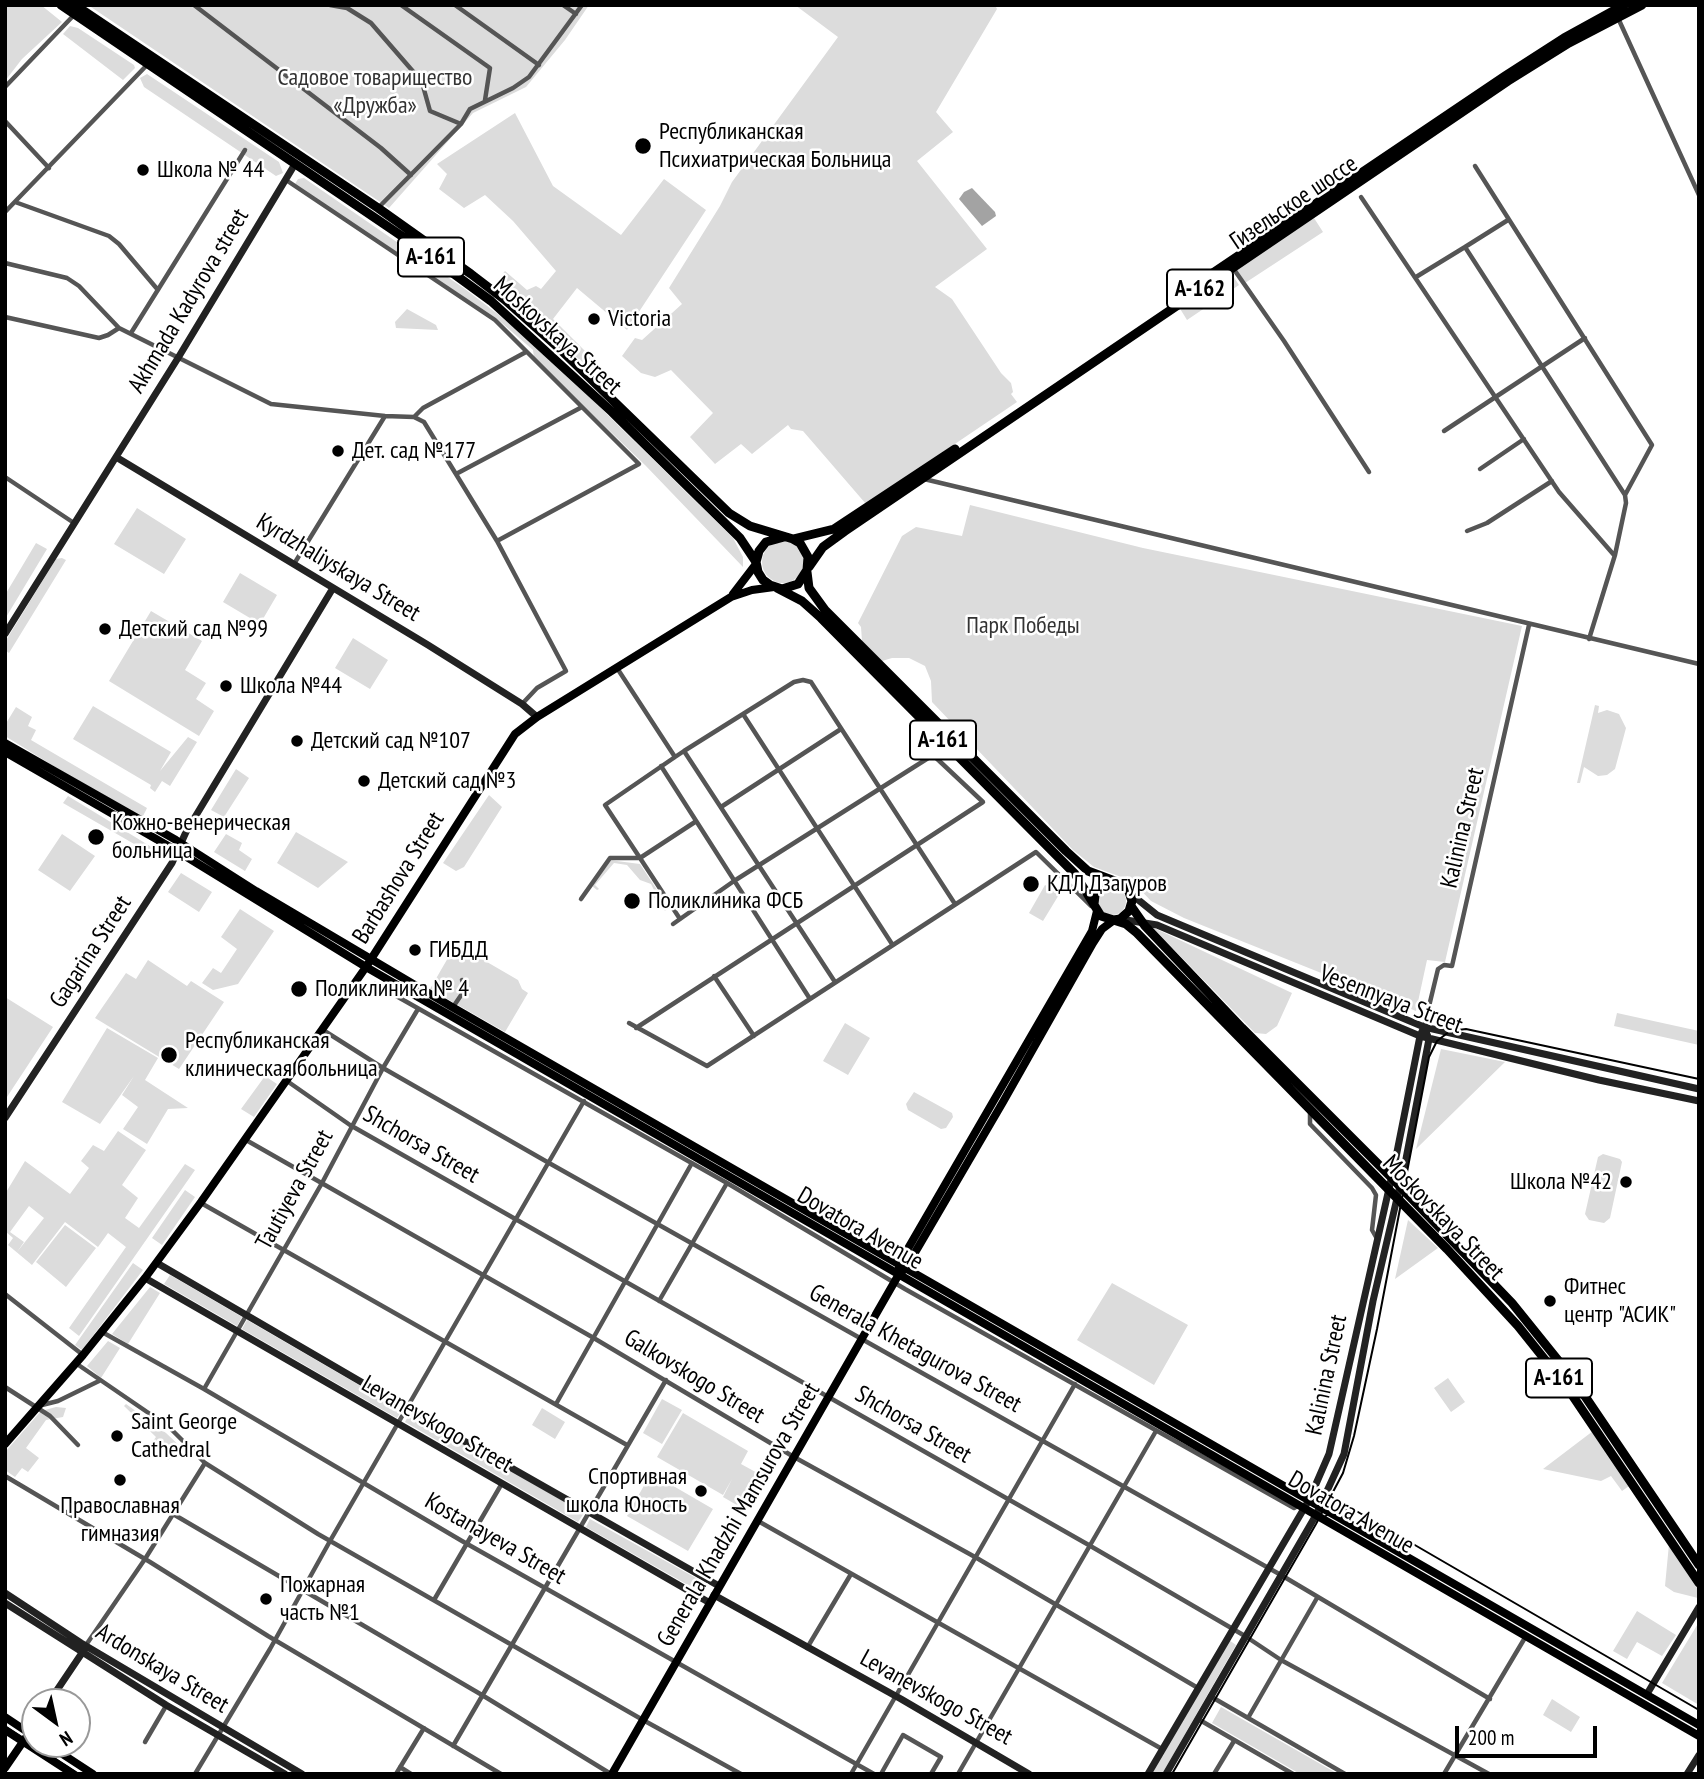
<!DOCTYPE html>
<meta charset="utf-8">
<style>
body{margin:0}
#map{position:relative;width:1704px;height:1779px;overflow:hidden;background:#fff;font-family:"PT Sans Narrow",sans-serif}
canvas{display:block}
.frame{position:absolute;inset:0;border:7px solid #000;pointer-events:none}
.north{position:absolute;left:21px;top:1688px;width:70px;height:70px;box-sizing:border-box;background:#fff;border:2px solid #999;border-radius:50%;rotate:147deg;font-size:19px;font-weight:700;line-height:28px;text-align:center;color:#000}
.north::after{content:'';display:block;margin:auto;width:24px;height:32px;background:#000;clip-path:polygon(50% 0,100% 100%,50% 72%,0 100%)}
.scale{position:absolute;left:1455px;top:1726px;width:142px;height:32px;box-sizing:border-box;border:4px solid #000;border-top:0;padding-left:9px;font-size:21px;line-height:24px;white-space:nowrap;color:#000;-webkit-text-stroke:5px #fff;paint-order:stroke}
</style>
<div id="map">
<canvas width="1704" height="1779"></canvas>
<div class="frame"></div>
<div class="north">N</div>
<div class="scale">200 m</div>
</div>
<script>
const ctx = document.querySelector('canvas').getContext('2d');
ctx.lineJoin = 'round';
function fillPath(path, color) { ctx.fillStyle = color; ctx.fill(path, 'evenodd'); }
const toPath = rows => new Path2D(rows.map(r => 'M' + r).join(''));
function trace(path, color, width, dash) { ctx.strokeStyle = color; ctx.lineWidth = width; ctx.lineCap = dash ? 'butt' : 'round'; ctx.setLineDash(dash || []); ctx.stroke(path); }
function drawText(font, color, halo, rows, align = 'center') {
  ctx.font = font + ' "PT Sans Narrow",sans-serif'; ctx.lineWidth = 5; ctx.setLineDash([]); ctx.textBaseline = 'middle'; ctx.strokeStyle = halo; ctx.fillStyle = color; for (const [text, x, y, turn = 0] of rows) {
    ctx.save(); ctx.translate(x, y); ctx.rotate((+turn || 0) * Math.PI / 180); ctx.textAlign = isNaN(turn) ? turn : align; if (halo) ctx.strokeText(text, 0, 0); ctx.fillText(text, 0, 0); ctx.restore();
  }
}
const green = toPath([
 [5,5,41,5,62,22,22,59,5,81],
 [88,5,589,5,565,40,526,87,473,113,389,208],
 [795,5,995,5,997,9,936,112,953,132,917,161,987,249,935,287,952,299,1001,373,1011,383,1013,392,1011,394,1017,402,866,504,803,431,791,429,788,425,752,454,741,444,715,464,690,437,713,413,671,370,655,377,641,373,622,356,635,338,642,340,682,304,669,288,720,206,732,182,838,37],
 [70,26,78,28,134,65,135,68,123,80,63,34],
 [147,74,279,162,283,173,276,176,144,87,140,78],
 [515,113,553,186,621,235,664,179,706,210,627,330,577,288,553,319,594,360,596,369,593,371,492,286,505,271,527,290,536,286,541,289,556,271,513,221,485,195,464,208,439,189,447,174,437,164],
 [304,178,465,289,499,315,556,364,733,538,743,557,743,567,645,465,534,358,533,350,496,318,494,319,295,184,298,179],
 [1314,218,1323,232,1245,283,1236,269],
 [1231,273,1239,285,1187,320,1179,307],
 [407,309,436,325,438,330,396,328,395,322],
 [970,505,1143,548,1522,626,1445,962,1427,960,1416,1011,1184,918,1151,901,1136,885,1124,878,1094,867,1073,850,932,702,931,681,925,666,909,658,892,658,882,661,862,641,861,627,858,623,902,536,916,527,962,536],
 [137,508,186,539,164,574,114,544],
 '762 562a21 21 0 1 1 42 0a21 21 0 1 1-42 0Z',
 [36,543,47,549,5,619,5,595],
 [62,558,66,560,9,653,5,650,5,642,56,559],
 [240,573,277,595,260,624,223,602],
 [151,611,202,641,185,670,206,683,196,699,214,711,199,736,109,681],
 [353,638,388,660,370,689,335,668],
 [1595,705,1599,706,1598,713,1607,710,1619,714,1626,728,1615,769,1607,775,1598,776,1584,767,1580,783,1577,783],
 [93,706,171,752,160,771,188,737,197,742,170,786,162,781,155,792,150,788,151,785,73,739],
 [16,707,32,717,28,726,36,730,31,740,147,808,141,820,5,736,5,725],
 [236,769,249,778,224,817,211,810],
 [489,795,502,807,464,867,456,871,443,863],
 [68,796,158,851,155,856,63,803],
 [296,832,348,862,318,888,277,863],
 [62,834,95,856,70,891,38,870],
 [226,834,242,843,239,850,252,859,245,871,214,852],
 [609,860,640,864,669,908,665,911,653,896,654,890,651,884,640,880,627,865,614,863,595,885,599,889,597,890,592,886],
 [181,873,212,892,199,912,168,892],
 [1045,885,1060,893,1043,921,1029,913],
 '1098 901a14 14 0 1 1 28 0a14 14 0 1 1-28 0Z',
 [240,909,274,931,238,984,213,990,202,983,213,968,221,973,237,949,221,937],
 [1152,927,1292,993,1277,1026,1266,1034,1255,1033],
 [456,944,518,980,522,989,528,993,505,1032,430,989],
 [148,960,187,986,191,981,224,1002,179,1069,95,1018,126,973,136,979],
 [5,997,53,1027,5,1100,6,1061],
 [1617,1013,1699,1031,1699,1045,1614,1026],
 [845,1023,870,1038,848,1075,823,1061],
 [107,1028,158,1058,145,1080,188,1108,168,1109,147,1144,123,1129,138,1107,122,1095,134,1076,100,1124,62,1102],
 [1441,1049,1505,1062,1416,1149],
 [265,1076,277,1084,254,1117,241,1109],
 [914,1092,952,1113,953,1117,946,1128,941,1129,908,1110,906,1104],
 [118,1131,146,1150,122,1185,138,1198,125,1218,139,1228,185,1164,195,1170,79,1336,69,1328,126,1247,108,1233,98,1247,65,1222,32,1265,8,1245,13,1238,5,1231,5,1194,25,1161,70,1194,89,1168,81,1161,93,1145,104,1151],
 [29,1206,44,1218,17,1252,24,1242,10,1232],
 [1603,1154,1620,1159,1622,1162,1610,1218,1604,1223,1589,1220,1585,1214,1598,1157],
 [185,1190,195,1197,162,1245,152,1238],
 [1408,1220,1438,1248,1395,1279],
 [65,1225,96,1248,66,1287,36,1262],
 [133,1263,143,1270,82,1350,75,1345],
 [170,1275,242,1317,237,1326,164,1284],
 [1112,1283,1188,1325,1154,1385,1077,1340],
 [150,1287,160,1293,128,1344,112,1334],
 [247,1320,402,1410,397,1418,242,1329],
 [108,1341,120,1348,101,1378,87,1366],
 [1448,1378,1465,1402,1451,1412,1434,1388],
 [662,1399,682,1410,662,1444,643,1433],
 [126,1404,166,1433,183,1449,168,1460,153,1441,156,1437,124,1406],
 [56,1407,66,1408,63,1417,46,1420,26,1448,39,1458,28,1472,22,1468,15,1477,5,1470,5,1452,41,1411],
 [542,1408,565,1422,555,1439,532,1425],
 [410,1413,584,1513,578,1522,405,1422],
 [683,1413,748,1451,741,1464,761,1475,742,1508,723,1497,732,1479,723,1495,657,1457],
 [1593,1431,1629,1486,1622,1491,1611,1476,1601,1481,1543,1469],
 [651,1473,713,1509,688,1551,627,1516],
 [590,1519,705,1583,700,1592,586,1527],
 [1669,1544,1699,1588,1698,1598,1674,1592,1665,1586],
 [1637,1611,1676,1635,1662,1656,1637,1642,1627,1659,1613,1651],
 [1699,1622,1699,1705,1662,1683],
 [1229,1640,1236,1645,1162,1774,1151,1774],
 [1552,1699,1580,1717,1571,1732,1543,1715],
 [1221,1707,1338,1774,1300,1774,1212,1723]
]);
const water = toPath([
 [972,188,995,212,996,216,982,226,959,199,964,192]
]);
const street = toPath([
 [194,5,381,148,411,175],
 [330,5,347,8,371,23,417,76,423,86,430,111,461,124],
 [401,5,490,68,485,100],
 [455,5,539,65],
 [563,5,576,14],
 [1618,18,1699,195],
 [5,87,74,15],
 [5,121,49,168],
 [1475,166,1652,445,1625,495],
 [286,180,495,320,639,464,497,541],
 [1361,197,1559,492,1614,555],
 [15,202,109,236,119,244,158,290],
 [378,208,461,124,470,109,513,88,529,77,582,5],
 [5,212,147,65],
 [1465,247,1508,220],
 [5,263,67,278,79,286,119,328,271,404,385,416,414,417,424,422,497,541,566,671,537,688,522,704],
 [1233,268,1284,341,1369,472],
 [1416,277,1465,247,1625,495,1626,503,1615,555,1589,639],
 [5,317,99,338,108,335,119,328],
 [131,333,245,150],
 [414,417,423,408,526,352],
 [1444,431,1585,338],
 [1480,469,1524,439],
 [456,474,582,407],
 [5,477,74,523],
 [924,479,1699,664],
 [1467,531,1487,523,1552,481],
 [294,564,385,416],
 [617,668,675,757,684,751,835,982],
 [743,714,892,944],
 [684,751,794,682,803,680,811,682,955,904],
 [661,766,810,999],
 [721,807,841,729],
 [581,899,610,858,640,858,605,805,675,757],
 [680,919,640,858,695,822],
 [714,976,754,1036],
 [375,984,727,1183,905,1289,1294,1508,1299,1505],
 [453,1007,466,988,462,980],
 [629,1023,707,1066,1036,852,1091,906],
 [1424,1027,1438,969,1444,965,1452,966,1529,625],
 [636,1028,983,802,933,755,734,881,673,924],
 [323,1030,383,1068,549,1163,1281,1575,1490,1699],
 [287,1081,350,1125,1087,1544,1245,1636,1281,1660,1489,1774],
 [1310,1110,1310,1124,1372,1188,1376,1195,1372,1230,1376,1237],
 [246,1140,592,1337,794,1457,975,1557,1198,1688],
 [201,1203,627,1445],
 [5,1294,83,1355],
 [659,1301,727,1183],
 [102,1332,204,1389,462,1541,874,1774],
 [77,1364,169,1427,205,1463,318,1534,643,1720,741,1774],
 [5,1387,50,1416,78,1445],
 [204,1389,322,1183,383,1068,418,1009],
 [556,1404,692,1163],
 [42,1405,58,1401,99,1381],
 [5,1476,150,1562,268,1636,501,1774],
 [173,1514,482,1695,611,1774],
 [758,1521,1162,1749],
 [434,1600,501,1485],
 [86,1645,145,1559,205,1463],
 [807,1648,851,1574],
 [1210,1696,1345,1774],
 [1248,1718,1317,1598],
 [1198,1719,1293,1774],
 [145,1742,166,1706],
 [453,1746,666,1380],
 [400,1767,411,1774],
 [195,1774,270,1649,330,1541,584,1101],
 [396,1774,424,1728],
 [851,1774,1075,1384],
 [881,1774,903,1735,941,1757,931,1774],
 [958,1774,1156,1431],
 [1214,1774,1234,1741],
 [1444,1774,1526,1636]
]);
const secondary = toPath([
 [116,457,428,645,522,704,537,717],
 [5,634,178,358,295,164],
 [1131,894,1157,915,1424,1027,1699,1089],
 [1120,919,1157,925,1420,1036,1599,1080,1699,1101],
 [5,1118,172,863,186,832,333,588],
 [157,1263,399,1404,719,1586],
 [145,1278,710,1603],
 [5,1593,81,1643,302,1774],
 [714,1595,901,1699,1029,1774],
 [5,1603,166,1705,285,1774],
 [1647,1694,1699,1607],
 [49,1702,84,1650],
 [29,1733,35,1723],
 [1148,1774,1309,1500,1329,1454,1395,1162,1420,1036,1424,1027],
 [1166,1774,1316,1515,1344,1454,1373,1301,1405,1164,1429,1039,1424,1027],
 [1687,1774,1699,1755]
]);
const primary = toPath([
 [733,594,756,564],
 [5,743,176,840,256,891,452,1007,1699,1725],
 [5,752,177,851,366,967,1699,1736],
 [899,1268,899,1264,1092,931,1097,911],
 [5,1444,83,1355,145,1278,201,1202,366,967,515,734,537,717,731,597,752,590,774,587],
 [5,1717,35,1737],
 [5,1730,73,1774],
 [47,1744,93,1774],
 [5,1768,29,1733],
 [612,1774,899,1274,906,1268,1003,1102,1093,943,1102,929,1114,920]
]);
const highway = toPath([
 [61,5,409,241,491,301,612,412,740,538,756,562],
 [75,5,378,208,471,274,505,300,562,351,729,513,750,526,793,539,800,543,808,557,807,570,798,584,782,589,770,585,763,580,758,572,756,562,759,551,766,542,784,537],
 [1195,285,1505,76,1564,38,1624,5],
 [793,539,834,529,955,449],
 [809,567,823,547,845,531,1508,81,1569,43,1642,5],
 [807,572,809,588,825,610,1066,851,1088,871,1120,883,1128,889,1132,901,1129,911,1120,919,1114,920],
 [777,588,802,601,821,618,1075,874,1101,916,1126,924,1137,933,1447,1249,1518,1326,1566,1386,1699,1583],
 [1094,904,1095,895,1101,886,1115,882],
 [1131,906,1145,926,1242,1028,1391,1177,1512,1303,1574,1380,1699,1565]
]);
const tram = toPath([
 [1321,1519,1335,1510,1342,1509,1358,1512,1699,1710],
 [5,1726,79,1774],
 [1172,1774,1316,1524,1343,1473,1354,1436,1377,1329,1429,1057,1437,1041,1450,1031,1466,1029,1699,1079]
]);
const markers = [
 [643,146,9,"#000"],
 [143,170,7,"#000"],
 [594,319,7,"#000"],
 [338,451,7,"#000"],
 [105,629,7,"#000"],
 [226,686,7,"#000"],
 [297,741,7,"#000"],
 [364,781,7,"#000"],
 [96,837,9,"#000"],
 [1031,884,9,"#000"],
 [632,901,9,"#000"],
 [415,950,7,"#000"],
 [299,989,9,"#000"],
 [169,1055,9,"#000"],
 [1626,1182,7,"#000"],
 [1550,1301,7,"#000"],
 [117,1436,7,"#000"],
 [120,1480,7,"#000"],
 [701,1491,7,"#000"],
 [266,1599,7,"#000"]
];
const shields = [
 [431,257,66],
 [1200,289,66],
 [943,740,66],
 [1559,1378,66]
];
const shieldNames = [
 ["А-161",431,257],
 ["А-162",1200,289],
 ["А-161",943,740],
 ["А-161",1559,1378]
];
const parkNames = [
 ["Садовое товарищество",375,78],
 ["«Дружба»",375,106],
 ["Парк Победы",1023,626]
];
const poiNames = [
 ["Республиканская",659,132],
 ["Психиатрическая Больница",659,160],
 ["Школа № 44",157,170],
 ["Victoria",608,319],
 ["Дет. сад №177",352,451],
 ["Детский сад №99",119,629],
 ["Школа №44",240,686],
 ["Детский сад №107",311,741],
 ["Детский сад №3",378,781],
 ["Кожно-венерическая",112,823],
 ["больница",112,851],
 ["КДЛ Дзагуров",1047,884],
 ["Поликлиника ФСБ",648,901],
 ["ГИБДД",429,950],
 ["Поликлиника № 4",315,989],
 ["Республиканская",185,1041],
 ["клиническая больница",185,1069],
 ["Школа №42",1612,1182,"right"],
 ["Фитнес",1564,1287],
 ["центр \"АСИК\"",1564,1315],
 ["Saint George",131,1422],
 ["Cathedral",131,1450],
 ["Спортивная",687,1477,"right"],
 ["школа Юность",687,1505,"right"],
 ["Православная",120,1506,"center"],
 ["гимназия",120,1534,"center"],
 ["Пожарная",280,1585],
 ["часть №1",280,1613]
];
const streetNames = [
 ["Гизельское шоссе",1294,203,-34],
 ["Akhmada Kadyrova street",189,301,-59],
 ["Moskovskaya Street",557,336,42],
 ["Kyrdzhaliyskaya Street",338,568,31],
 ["Kalinina Street",1463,828,-77],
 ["Barbashova Street",399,878,-58],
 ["Gagarina Street",91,952,-57],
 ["Vesennyaya Street",1391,1000,21],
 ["Shchorsa Street",421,1145,30],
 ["Tautiyeva Street",295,1190,-61],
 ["Moskovskaya Street",1443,1218,46],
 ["Dovatora Avenue",860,1229,30],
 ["Generala Khetagurova Street",915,1349,29],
 ["Kalinina Street",1327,1375,-78],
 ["Galkovskogo Street",694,1377,31],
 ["Levanevskogo Street",437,1425,30],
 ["Shchorsa Street",913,1425,30],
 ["Dovatora Avenue",1351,1513,30],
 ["Generala Khadzhi Mamsurova Street",739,1515,-60],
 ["Kostanayeva Street",495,1539,30],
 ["Ardonskaya Street",162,1669,31],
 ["Levanevskogo Street",936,1698,29]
];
fillPath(green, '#dcdcdc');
fillPath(water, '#a3a3a3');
trace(street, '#555', 4.5);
trace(secondary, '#222', 7);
trace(primary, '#000', 8);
trace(highway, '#000', 9);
trace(tram, '#000', 2);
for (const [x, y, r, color] of markers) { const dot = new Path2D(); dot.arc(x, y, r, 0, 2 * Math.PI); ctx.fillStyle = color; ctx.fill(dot); trace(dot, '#fff', 2.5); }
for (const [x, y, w] of shields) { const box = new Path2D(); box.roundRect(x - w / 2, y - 19.5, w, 39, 5); ctx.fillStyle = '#fff'; ctx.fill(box); trace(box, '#000', 2); }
drawText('bold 23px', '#000', null, shieldNames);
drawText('24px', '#333', '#fff', parkNames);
drawText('24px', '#000', '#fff', poiNames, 'left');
drawText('24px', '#000', '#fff', streetNames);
</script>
